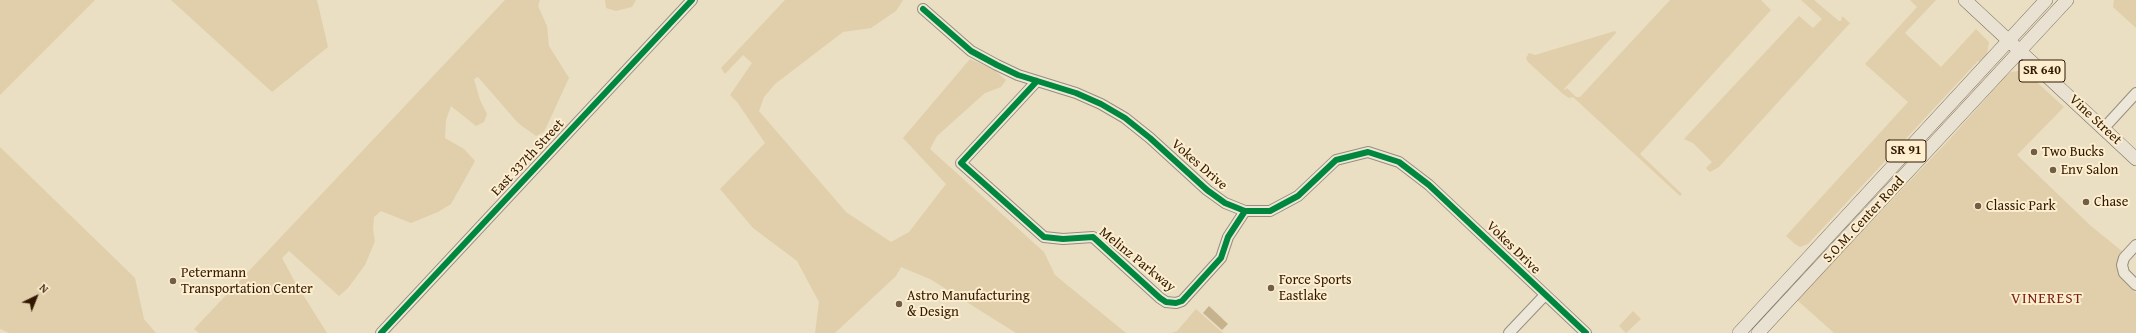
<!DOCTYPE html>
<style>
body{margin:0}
#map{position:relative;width:2136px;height:333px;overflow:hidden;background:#eadfc3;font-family:"Gentium Book Plus",serif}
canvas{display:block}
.north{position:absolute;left:16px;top:277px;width:40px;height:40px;-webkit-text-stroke:3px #fceece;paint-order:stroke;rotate:43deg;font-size:11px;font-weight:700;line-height:16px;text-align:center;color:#331801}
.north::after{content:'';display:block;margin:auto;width:14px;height:18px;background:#331801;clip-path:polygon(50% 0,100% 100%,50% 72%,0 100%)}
</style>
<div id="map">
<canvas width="2136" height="333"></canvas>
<div class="north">N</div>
</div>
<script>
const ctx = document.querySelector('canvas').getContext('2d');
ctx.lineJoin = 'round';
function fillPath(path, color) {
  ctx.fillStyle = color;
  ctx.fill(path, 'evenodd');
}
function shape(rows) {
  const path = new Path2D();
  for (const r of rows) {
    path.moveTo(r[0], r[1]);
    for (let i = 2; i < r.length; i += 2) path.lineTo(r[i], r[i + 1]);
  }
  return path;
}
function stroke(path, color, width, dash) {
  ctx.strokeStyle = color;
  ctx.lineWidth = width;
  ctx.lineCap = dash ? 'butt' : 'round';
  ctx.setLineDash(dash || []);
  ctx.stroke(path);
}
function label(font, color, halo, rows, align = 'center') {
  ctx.font = font + ' "Gentium Book Plus",serif';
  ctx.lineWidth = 4;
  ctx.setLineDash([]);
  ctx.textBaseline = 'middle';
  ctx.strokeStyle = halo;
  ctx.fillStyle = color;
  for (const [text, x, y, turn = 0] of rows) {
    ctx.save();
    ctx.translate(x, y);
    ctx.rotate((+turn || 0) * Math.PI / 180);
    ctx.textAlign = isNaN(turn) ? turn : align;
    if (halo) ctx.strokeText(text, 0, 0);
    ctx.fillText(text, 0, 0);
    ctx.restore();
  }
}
const green = shape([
 [0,0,95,0,0,95],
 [171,0,317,0,328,47,272,92],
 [505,0,540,0,538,6,547,26,549,46,569,78,544,132,536,136,518,123,478,77,474,79,480,100,487,114,484,122,476,126,451,106,446,120,445,138,464,149,475,161,451,204,438,212,411,223,381,211,374,217,373,229,375,241,365,265,348,288,339,296,289,251,282,258,295,282,327,333,199,333,194,329],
 [605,0,636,0,632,7,616,11,606,8],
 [785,0,903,0,896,11,871,28,843,32,775,84,764,97,759,111,846,212,891,242,909,232,946,184,903,138,970,59,993,69,1006,80,1001,87,985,93,937,136,930,149,1044,252,1055,275,1126,333,1016,333,930,279,901,267,896,276,835,333,815,333,819,302,797,261,753,228,720,189,765,143,737,102,730,95,752,63,743,55,725,74,721,68],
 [1670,0,1761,0,1771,10,1640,154,1682,194,1680,196,1573,97,1569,98,1563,94,1528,62,1526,58,1529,53,1535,55,1615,31,1616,33,1564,89,1565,90,1567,88,1576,97,1580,97],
 [1801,0,1814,0,1839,21,1841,21,1842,16,1850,23,1719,167,1710,172,1706,168,1712,162,1693,143,1684,139,1799,16,1813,28,1822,19],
 [1910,0,1936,0,1905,33,1941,67,1976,29,1989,42,1987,54,1980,62,1978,61,1808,244,1800,247,1795,244,1786,236,1908,102,1865,64,1917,7],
 [2114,0,2136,0,2136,28,2113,7],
 [2018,71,2027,73,2064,107,2017,155,2091,226,2123,252,2119,257,2118,272,2121,278,2136,293,2136,333,1834,333,1797,300,1947,142,2006,76,2011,72],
 [0,147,135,278,144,319,156,333,9,333,0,329],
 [1196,309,1223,333,1171,333,1177,331],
 [1633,311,1641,319,1626,333,1619,326]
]);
const water = shape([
 [1209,306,1228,324,1222,330,1203,313]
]);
const minor = shape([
 [923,9,971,51,997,65,1018,75,1076,93,1101,104,1125,118,1150,138,1207,190,1225,203,1245,211,1270,211,1298,196,1336,160,1368,152,1399,162,1429,185,1586,333],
 [1037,81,961,163,1044,237,1063,239,1093,237,1160,298,1166,302,1176,303,1182,301,1221,258,1228,237,1245,211],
 [2104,128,2136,93],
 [2136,245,2124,258,2122,265,2124,273,2136,285],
 [381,333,692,0],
 [1509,333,1545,295]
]);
const major = shape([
 [1965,0,2136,159],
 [1739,333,2046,0],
 [1758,333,2067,0]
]);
const cycleway = shape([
 [923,9,971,51,997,65,1018,75,1076,93,1101,104,1125,118,1150,138,1207,190,1225,203,1245,211,1270,211,1298,196,1336,160,1368,152,1399,162,1429,185,1586,333],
 [1037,81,961,163,1044,237,1063,239,1093,237,1160,298,1166,302,1176,303,1182,301,1221,258,1228,237,1245,211],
 [381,333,692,0]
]);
const markers = [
 [2034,152,4,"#735e45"],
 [2053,170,4,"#735e45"],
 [2086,202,4,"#735e45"],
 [1978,206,4,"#735e45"],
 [173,281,4,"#735e45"],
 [1271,288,4,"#735e45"],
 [899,304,4,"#735e45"]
];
const shields = [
 [2042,71,46],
 [1906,151,40]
];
const shieldNames = [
 ["SR 640",2042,71],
 ["SR 91",1906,151]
];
const streetNames = [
 ["Vine Street",2095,120,43],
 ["East 337th Street",528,158,-47],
 ["Vokes Drive",1199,165,41],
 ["S.O.M. Center Road",1864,220,-47],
 ["Vokes Drive",1513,248,44],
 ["Melinz Parkway",1137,260,39]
];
const poiNames = [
 ["Two Bucks",2042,152],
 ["Env Salon",2061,170],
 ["Chase",2094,202],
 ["Classic Park",1986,206],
 ["Petermann",181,273],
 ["Transportation Center",181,289],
 ["Force Sports",1279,280],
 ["Eastlake",1279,296],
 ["Astro Manufacturing",907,296],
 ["& Design",907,312]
];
const neighbourhoodNames = [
 ["VINEREST",2047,299]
];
fillPath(green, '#e0cfaa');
fillPath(water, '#c6b28d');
stroke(minor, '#978d7b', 12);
stroke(major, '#7d7261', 14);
stroke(minor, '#ede7d9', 10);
stroke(major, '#e9e2d2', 13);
stroke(cycleway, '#00873e', 6);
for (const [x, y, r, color] of markers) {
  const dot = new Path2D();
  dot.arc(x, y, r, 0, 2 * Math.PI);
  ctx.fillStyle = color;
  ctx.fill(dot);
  stroke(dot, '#fceece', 1.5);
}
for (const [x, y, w] of shields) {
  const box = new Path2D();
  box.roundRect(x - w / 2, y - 11, w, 22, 3);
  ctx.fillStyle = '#fceece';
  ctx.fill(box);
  stroke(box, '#331801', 1);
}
label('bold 13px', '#331801', null, shieldNames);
label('14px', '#331801', '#fceece', streetNames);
label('14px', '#331801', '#fceece', poiNames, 'left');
ctx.letterSpacing = '1px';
label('15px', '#7a1f14', '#fceece', neighbourhoodNames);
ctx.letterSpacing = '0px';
</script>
